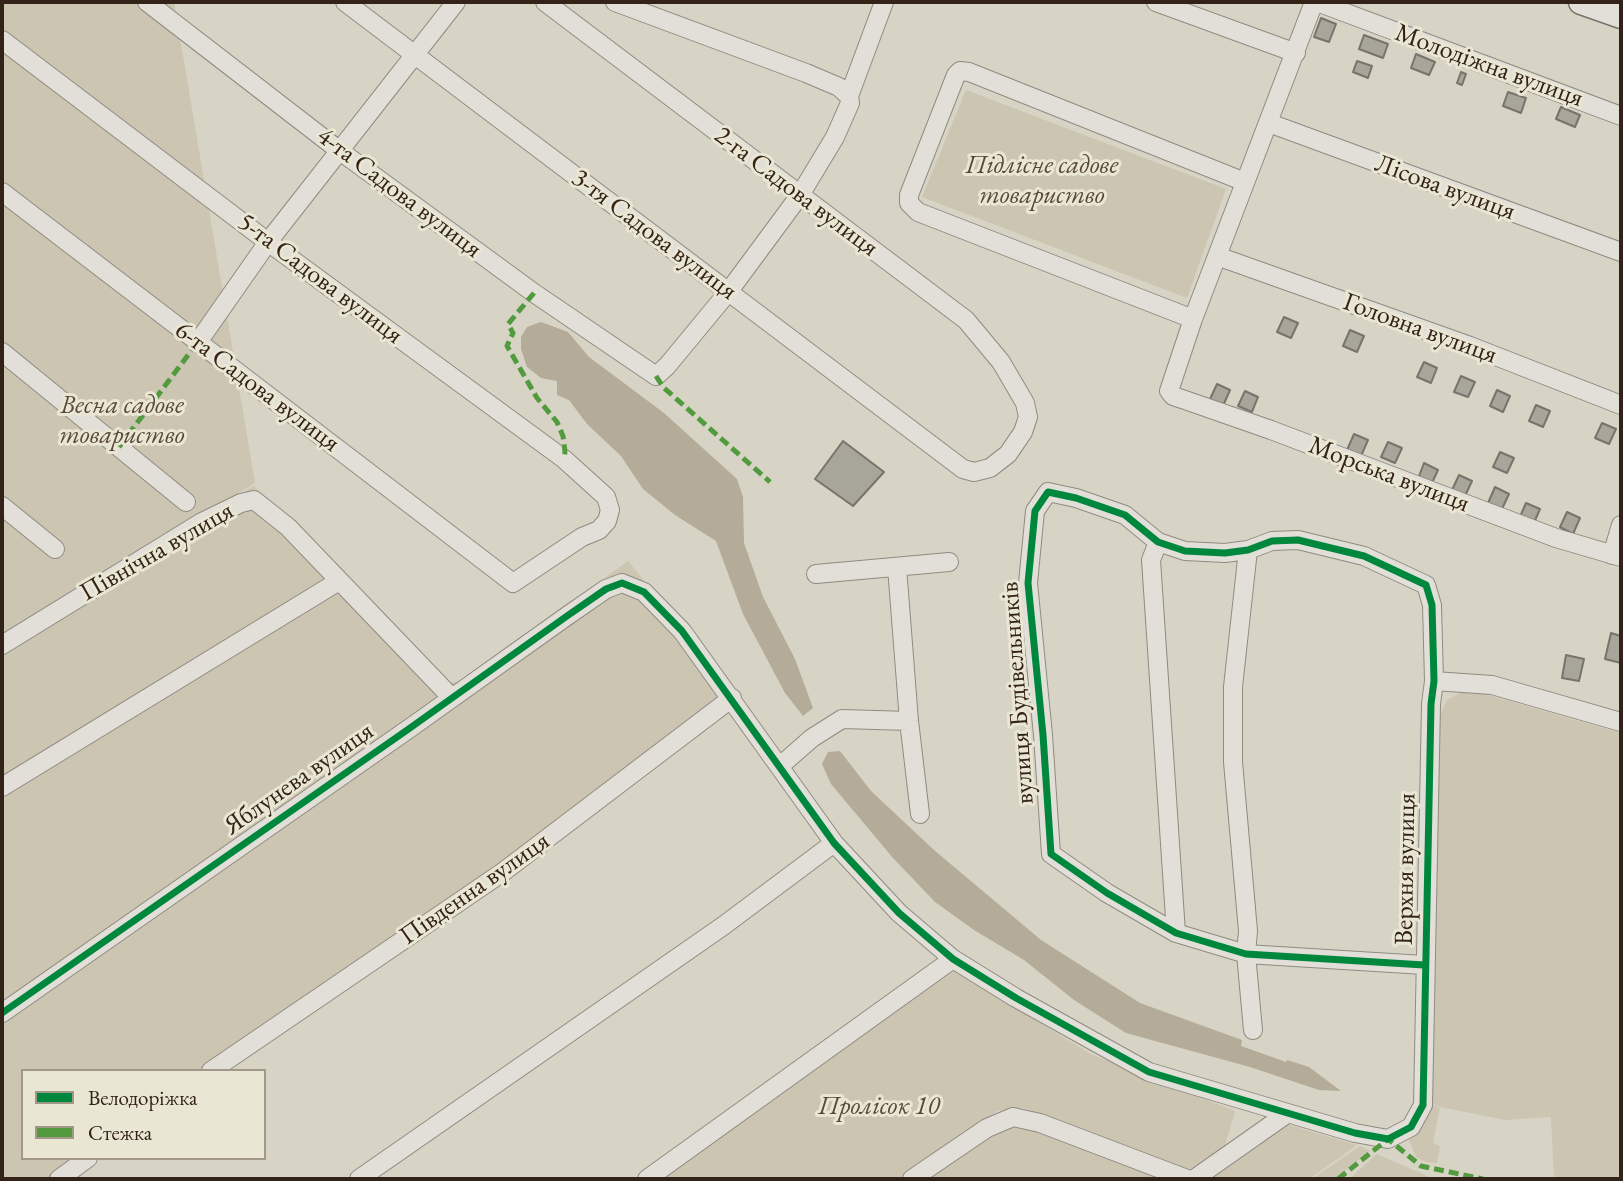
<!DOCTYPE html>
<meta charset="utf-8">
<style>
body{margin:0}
#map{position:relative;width:1623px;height:1181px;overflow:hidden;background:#d7d4c5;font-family:"EB Garamond",serif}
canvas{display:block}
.frame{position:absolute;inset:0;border:4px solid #332218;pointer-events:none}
.legend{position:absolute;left:21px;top:1069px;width:245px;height:91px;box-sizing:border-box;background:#eae6d4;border:2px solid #a19889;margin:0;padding:9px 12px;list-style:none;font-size:21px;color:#332218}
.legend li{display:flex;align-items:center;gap:14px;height:35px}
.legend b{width:35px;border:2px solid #a19889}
</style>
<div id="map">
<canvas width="1623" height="1181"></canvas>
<div class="frame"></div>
<ul class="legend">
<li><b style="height:9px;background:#00873e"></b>Велодоріжка</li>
<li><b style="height:9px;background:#519b3e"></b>Стежка</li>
</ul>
</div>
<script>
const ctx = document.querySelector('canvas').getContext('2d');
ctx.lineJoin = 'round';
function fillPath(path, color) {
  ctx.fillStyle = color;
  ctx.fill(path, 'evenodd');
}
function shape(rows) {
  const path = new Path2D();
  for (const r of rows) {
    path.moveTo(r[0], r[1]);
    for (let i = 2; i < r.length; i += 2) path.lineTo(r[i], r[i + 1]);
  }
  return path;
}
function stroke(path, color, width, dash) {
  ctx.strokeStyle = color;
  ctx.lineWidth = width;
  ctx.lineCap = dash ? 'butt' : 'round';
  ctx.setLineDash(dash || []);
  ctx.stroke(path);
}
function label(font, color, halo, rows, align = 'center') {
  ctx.font = font + ' "EB Garamond",serif';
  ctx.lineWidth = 6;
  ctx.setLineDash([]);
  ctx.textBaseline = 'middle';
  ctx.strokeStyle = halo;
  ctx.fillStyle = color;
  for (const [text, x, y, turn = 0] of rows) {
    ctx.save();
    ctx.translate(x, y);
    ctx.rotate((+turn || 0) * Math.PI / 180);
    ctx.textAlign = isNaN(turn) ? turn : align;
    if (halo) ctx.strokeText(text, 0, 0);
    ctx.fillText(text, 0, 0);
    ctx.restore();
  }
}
const green = shape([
 [2,2,174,2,255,483,2,635],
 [966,90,1226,189,1187,298,922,197],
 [254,486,443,682,461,682,628,561,740,699,219,1071,23,1071,23,1158,96,1158,67,1179,2,1179,2,638],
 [1464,691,1481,693,1621,733,1621,1179,1554,1179,1551,1117,1505,1120,1440,1107,1431,1103,1439,717,1447,700],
 [958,968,1016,1009,1091,1054,1235,1111,1225,1146,1185,1172,1024,1108,997,1111,898,1179,652,1179],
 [1429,1103,1440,1108,1433,1143,1440,1146,1437,1163,1426,1162,1416,1157,1409,1140],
 [1282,1123,1357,1145,1309,1179,1202,1179],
 [1020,1124,1045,1131,1088,1152,1159,1179,921,1179,990,1131],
 [1360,1146,1370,1151,1334,1179,1312,1179],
 [1377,1154,1434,1179,1349,1179]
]);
const water = shape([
 [541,322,568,332,589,357,664,413,737,479,743,497,744,543,763,597,795,659,813,708,803,716,785,693,743,614,716,541,675,515,643,489,621,456,587,424,569,400,557,395,557,381,541,378,527,367,521,349,521,337,527,327],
 [840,751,871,791,934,850,1041,940,1140,1003,1242,1040,1241,1046,1286,1062,1287,1060,1309,1067,1341,1091,1319,1090,1250,1067,1126,1033,1074,1000,1024,960,974,930,935,902,893,858,831,784,822,764,828,752]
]);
const building = shape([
 [1321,18,1336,24,1329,42,1314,37,1321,18],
 [1364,35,1388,44,1383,58,1359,49,1364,35],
 [1416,54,1435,62,1429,75,1411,68,1416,54],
 [1357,61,1372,66,1368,78,1353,72,1357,61],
 [1461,72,1466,74,1462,85,1457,83,1461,72],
 [1508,92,1526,98,1521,113,1503,106,1508,92],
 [1561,107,1580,115,1575,127,1556,119,1561,107],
 [1284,317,1298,323,1291,338,1277,332,1284,317],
 [1350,330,1364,336,1357,352,1343,346,1350,330],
 [1424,362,1437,368,1431,383,1417,377,1424,362],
 [1461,376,1475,382,1468,397,1454,392,1461,376],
 [1217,384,1230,390,1223,406,1210,399,1217,384],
 [1497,390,1510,396,1503,412,1490,406,1497,390],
 [1245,391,1258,397,1252,412,1238,406,1245,391],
 [1536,405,1550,411,1543,427,1529,421,1536,405],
 [1602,423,1616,429,1609,444,1595,438,1602,423],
 [1354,434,1368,440,1361,456,1347,450,1354,434],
 [843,441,884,472,853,506,815,479,843,441],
 [1388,442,1402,448,1395,463,1381,457,1388,442],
 [1500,452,1514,458,1507,473,1493,467,1500,452],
 [1424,463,1438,470,1431,485,1418,479,1424,463],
 [1459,475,1472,481,1465,496,1452,490,1459,475],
 [1495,487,1509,494,1502,509,1488,503,1495,487],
 [1526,503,1540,509,1533,525,1519,519,1526,503],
 [1567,512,1580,518,1573,534,1560,527,1567,512],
 [1611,633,1621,636,1621,663,1605,659,1611,633],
 [1566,655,1584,659,1579,681,1562,678,1566,655]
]);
const street = shape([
 [147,2,340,151,534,293,656,376,667,366,729,291,800,195,835,137,850,103,849,96,839,87,806,73,615,2],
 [345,2,963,469,974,472,990,468,1008,454,1023,432,1028,417,1025,403,1001,362,966,320,545,2],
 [1156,2,1296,53],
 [1314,2,1193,319,1169,391,1173,396,1185,400,1271,430,1556,538,1621,557],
 [1317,2,1621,116],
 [2,40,268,242,564,459,606,497,610,510,607,521,599,530,582,537,513,583,2,192],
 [849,96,884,2],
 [1269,123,1621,252],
 [1217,256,1470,346,1621,405],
 [1193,319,918,212,909,203,909,195,956,75,960,71,969,72,1245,182],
 [198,342,268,242,456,2],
 [2,352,186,502],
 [2,506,55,549],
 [1158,542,1151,560,1176,933],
 [1248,550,1233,687,1233,762,1248,931,1246,954,1253,1030],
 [1612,555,1621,525],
 [897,567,909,721,920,814],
 [816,574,949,562],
 [2,645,202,522,241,503,254,500,288,527,452,698],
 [1434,681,1492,685,1621,722],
 [780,766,812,738,842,719,909,721],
 [2,787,339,581],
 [2,1013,410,728,567,616,606,589,622,583,644,592,682,631,834,843,899,913,953,959,1016,998,1149,1072,1355,1133,1388,1139,1411,1127,1423,1105,1431,704,1434,681,1432,605,1426,585,1364,556,1298,540,1272,541,1248,550,1225,553,1185,551,1158,542,1125,515,1076,498,1048,492,1035,511,1028,583,1043,735,1051,854,1107,893,1176,933,1246,954,1424,965],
 [211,1071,503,872,732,698],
 [59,1179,88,1158],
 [359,1179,723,926,834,843],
 [647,1179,953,959],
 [912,1179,987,1128,1013,1117,1040,1123,1187,1179],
 [1194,1179,1288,1113]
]);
const secondary = shape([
 [1581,2,1621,16]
]);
const quiet = shape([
 [534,293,508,324,513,333,507,346,537,398,557,422,563,436,565,452,564,459],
 [656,376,663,387,770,482],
 [119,447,198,342],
 [1338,1179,1388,1139,1421,1166,1483,1179]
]);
const cycleway = shape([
 [2,1013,410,728,567,616,606,589,622,583,644,592,682,631,834,843,899,913,953,959,1016,998,1149,1072,1355,1133,1388,1139,1411,1127,1423,1105,1431,704,1434,681,1432,605,1426,585,1364,556,1298,540,1272,541,1248,550,1225,553,1185,551,1158,542,1125,515,1076,498,1048,492,1035,511,1028,583,1043,735,1051,854,1107,893,1176,933,1246,954,1424,965]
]);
const streetNames = [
 ["Молодіжна вулиця",1489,66,20],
 ["Лісова вулиця",1445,188,20],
 ["2-га Садова вулиця",796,192,37],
 ["4-та Садова вулиця",399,193,37],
 ["3-тя Садова вулиця",654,235,37],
 ["5-та Садова вулиця",320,279,37],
 ["Головна вулиця",1420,329,20],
 ["6-та Садова вулиця",257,387,37],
 ["Морська вулиця",1389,475,21],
 ["Північна вулиця",157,552,-30],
 ["вулиця Будівельників",1018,693,-94],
 ["Яблунева вулиця",299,779,-35],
 ["Верхня вулиця",1406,869,-89],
 ["Південна вулиця",475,889,-35]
];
const parkNames = [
 ["Підлісне садове",1042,166],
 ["товариство",1042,196],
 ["Весна садове",122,406],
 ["товариство",122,436],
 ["Пролісок 10",879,1107]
];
fillPath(green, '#cbc5b1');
fillPath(water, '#b4ab98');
fillPath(building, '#a8a59b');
stroke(building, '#78736b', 2);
stroke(street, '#908b81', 20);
stroke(secondary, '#78736b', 27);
stroke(street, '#e1dfd8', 18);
stroke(secondary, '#e1dfd8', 24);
stroke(quiet, '#519b3e', 5, [10, 5]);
stroke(cycleway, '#00873e', 7);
label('26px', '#332218', '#eae6d4', streetNames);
label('italic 26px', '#57483a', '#eae6d4', parkNames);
</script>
